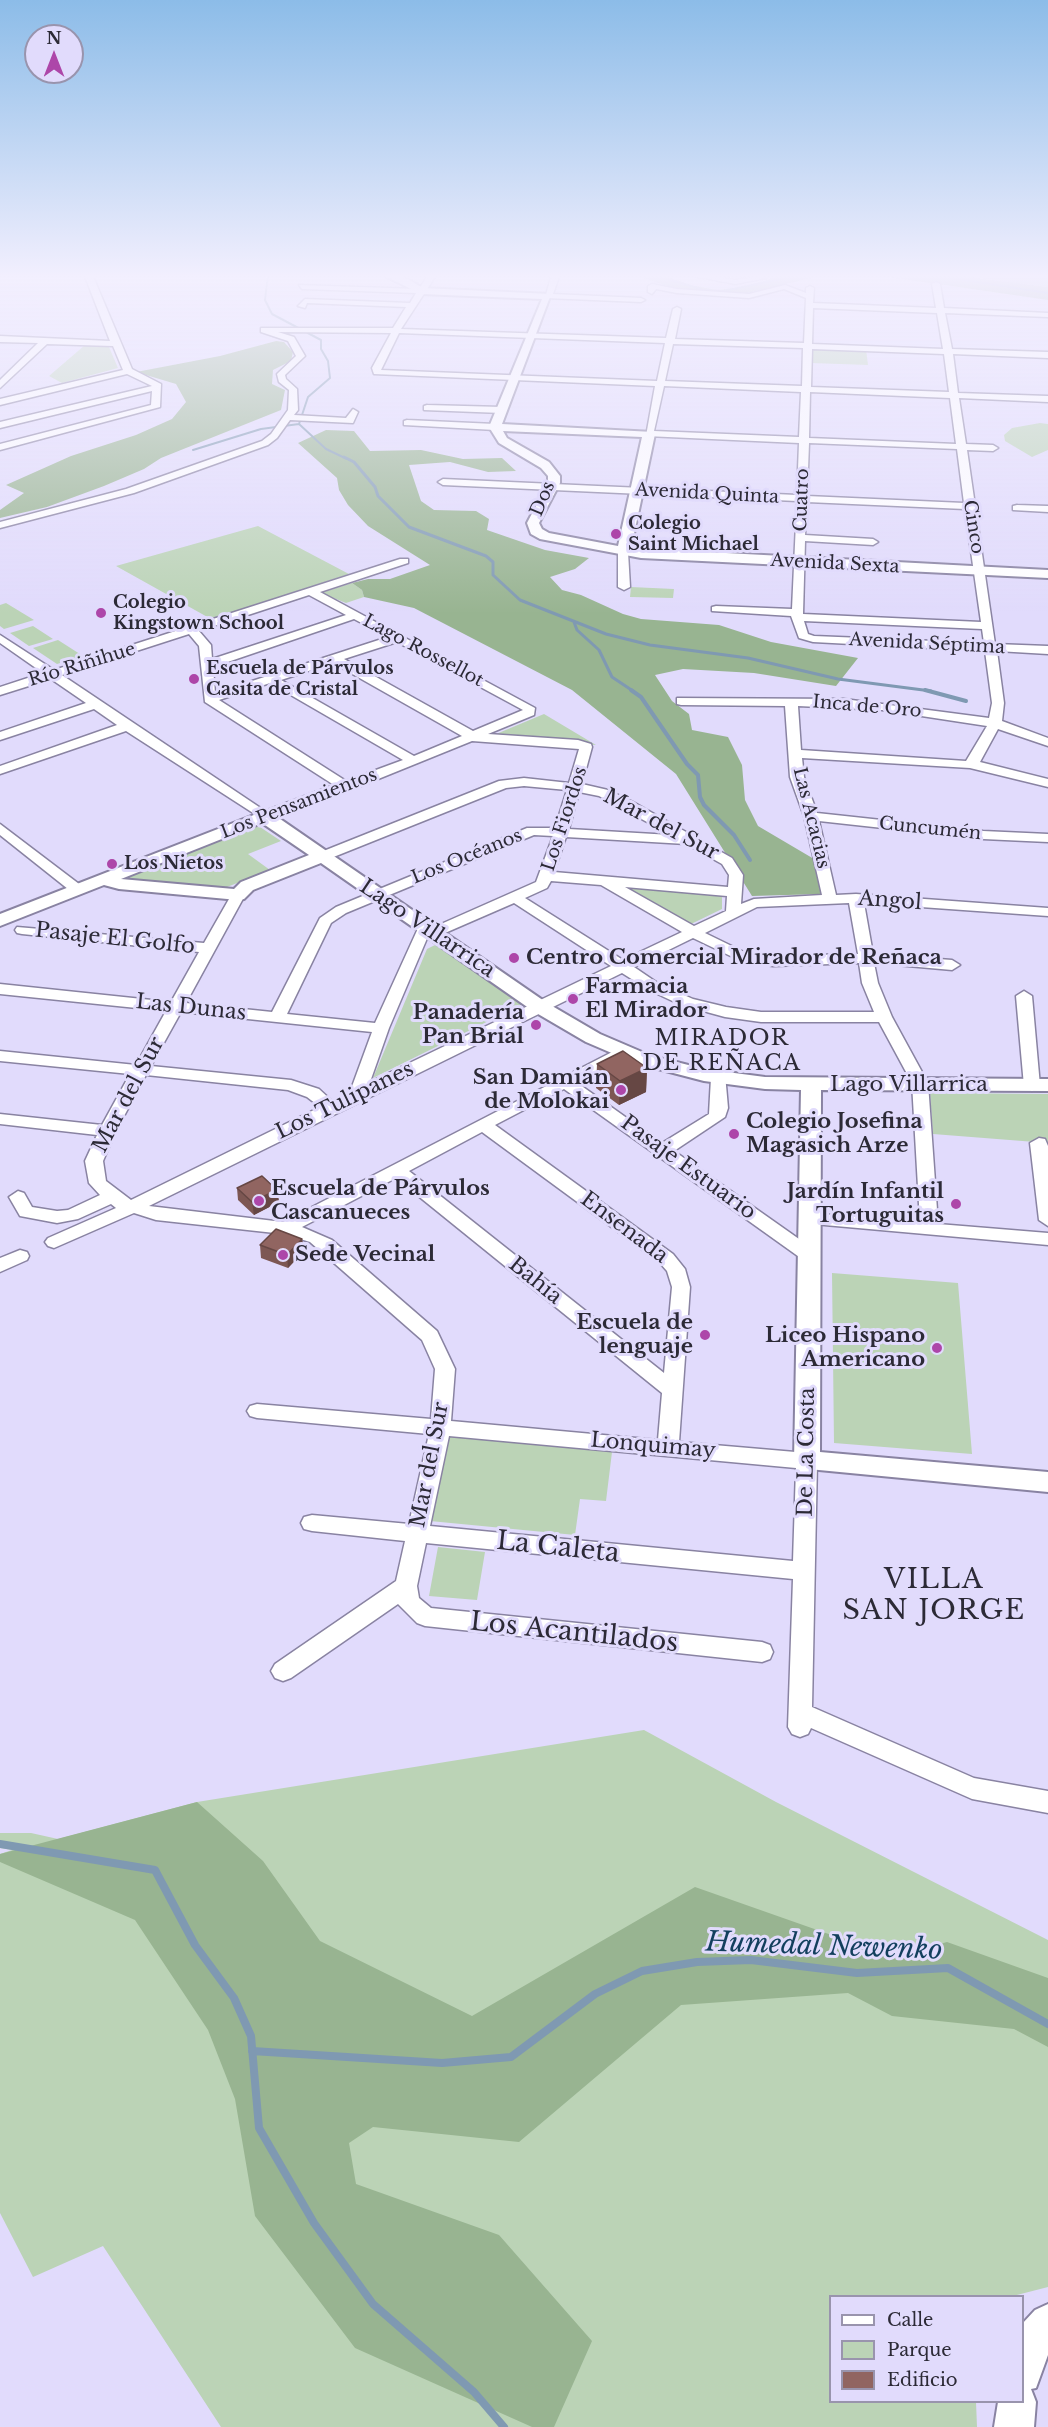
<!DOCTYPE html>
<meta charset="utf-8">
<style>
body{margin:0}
#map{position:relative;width:1048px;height:2427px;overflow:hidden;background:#e1dbfc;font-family:"Libre Baskerville",serif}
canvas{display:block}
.legend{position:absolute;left:829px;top:2295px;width:195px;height:108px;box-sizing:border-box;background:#e1dbfc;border:2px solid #9994ad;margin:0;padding:8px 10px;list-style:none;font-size:18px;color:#2c2a36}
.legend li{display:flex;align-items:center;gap:12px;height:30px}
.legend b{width:30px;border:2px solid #9994ad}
.north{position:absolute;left:24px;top:24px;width:60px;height:60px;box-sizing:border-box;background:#e1dbfc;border:2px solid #9994ad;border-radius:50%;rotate:0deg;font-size:16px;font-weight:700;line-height:24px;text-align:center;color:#2c2a36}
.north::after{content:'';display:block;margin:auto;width:21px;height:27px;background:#ad46a9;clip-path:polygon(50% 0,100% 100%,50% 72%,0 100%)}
</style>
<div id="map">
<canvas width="1048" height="2427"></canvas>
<ul class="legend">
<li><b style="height:8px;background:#fff"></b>Calle</li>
<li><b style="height:16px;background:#bbd3b6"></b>Parque</li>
<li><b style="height:16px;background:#916561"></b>Edificio</li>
</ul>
<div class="north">N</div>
</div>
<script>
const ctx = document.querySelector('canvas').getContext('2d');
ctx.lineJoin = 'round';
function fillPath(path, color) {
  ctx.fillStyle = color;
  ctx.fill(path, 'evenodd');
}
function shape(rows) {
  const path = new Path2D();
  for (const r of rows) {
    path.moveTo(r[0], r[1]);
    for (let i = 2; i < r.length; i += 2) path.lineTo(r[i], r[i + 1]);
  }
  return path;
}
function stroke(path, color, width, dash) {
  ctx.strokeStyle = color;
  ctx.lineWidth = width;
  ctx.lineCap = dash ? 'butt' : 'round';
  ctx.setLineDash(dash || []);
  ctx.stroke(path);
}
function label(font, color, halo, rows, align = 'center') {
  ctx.font = font + ' "Libre Baskerville",serif';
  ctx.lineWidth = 6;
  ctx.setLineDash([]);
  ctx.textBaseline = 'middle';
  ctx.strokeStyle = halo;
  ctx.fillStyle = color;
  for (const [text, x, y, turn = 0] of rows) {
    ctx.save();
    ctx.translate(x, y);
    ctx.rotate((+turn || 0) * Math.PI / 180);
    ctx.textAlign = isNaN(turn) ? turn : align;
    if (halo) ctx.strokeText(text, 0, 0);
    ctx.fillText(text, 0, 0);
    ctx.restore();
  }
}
const green = shape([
 [945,274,1048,274,1048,287,986,279],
 [85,345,109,347,118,368,62,383,49,376],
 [810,347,866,349,868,365,810,363],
 [1040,423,1048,424,1048,450,1032,457,1005,441,1004,435,1012,428],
 [258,526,349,574,211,619,116,566],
 [352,583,362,590,364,597,346,603,321,593],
 [631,587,674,589,673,598,630,597],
 [6,603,34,620,4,629,0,626,0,605],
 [33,626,53,639,29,646,10,633],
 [58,640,83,656,57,664,33,648],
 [544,714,596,745,489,737],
 [257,825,281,841,248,854,270,870,222,889,118,879],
 [621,886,722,893,722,909,689,925],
 [435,945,523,1004,373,1078,427,949],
 [930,1093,1048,1094,1048,1143,933,1134],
 [832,1273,958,1283,972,1454,834,1443],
 [449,1435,612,1452,606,1501,580,1499,575,1535,430,1521],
 [438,1547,485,1552,477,1600,429,1596],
 [644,1730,776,1802,1048,1940,1048,2287,1013,2296,830,2296,830,2402,976,2402,977,2427,221,2427,103,2246,33,2277,0,2213,0,1854,12,1850,0,1848,0,1833,31,1833,58,1839,197,1802]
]);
const forest = shape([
 [632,274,659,274,691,285,717,290,746,287,785,274,828,274,743,294,676,289],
 [868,274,945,274,1048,287,1048,300],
 [276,341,284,342,293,352,291,361,273,370,272,384,285,390,281,410,161,458,144,469,104,486,47,507,0,518,0,510,24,493,6,485,71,456,136,435,172,419,186,402,176,384,136,372,220,356],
 [326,430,354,431,370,451,421,450,463,459,502,458,516,471,488,472,450,462,409,465,421,501,434,510,476,511,489,519,487,530,545,550,589,558,575,569,550,577,562,590,581,595,623,614,641,619,719,625,771,642,858,658,836,686,754,673,683,669,655,675,672,701,689,714,692,730,728,737,742,765,745,800,758,826,814,859,822,894,752,896,676,774,572,690,414,608,364,597,362,590,352,583,368,579,390,579,430,565,368,526,348,505,339,490,337,478,298,443],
 [197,1802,263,1861,320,1941,472,2016,695,1887,894,1957,947,1942,1048,1978,1048,2047,1014,2029,892,2016,848,1993,681,2005,519,2142,373,2127,349,2143,356,2184,499,2235,592,2341,554,2427,532,2427,355,2348,255,2216,235,2099,208,2030,135,1920,0,1862,0,1854]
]);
const streamFar3 = shape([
 [268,274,265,300,272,314,321,340,321,349,328,361,330,378,308,397,299,424,326,449,347,459],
 [651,274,704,290,723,291,805,274],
 [926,274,1048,293],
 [193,450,261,429,299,424]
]);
const streamFar2 = shape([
 [344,457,354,462,375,487,378,496,409,527,486,556,493,562,493,575,520,600,606,634,650,645,748,658,838,679,931,691],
 [574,622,577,630,599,650,612,677,633,691]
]);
const streamFar1 = shape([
 [631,690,641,697,687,764,698,775,700,797,704,805,734,835,750,860],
 [925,690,966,701]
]);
const stream = shape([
 [0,1844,155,1870,195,1945,234,1998,251,2036,259,2128,314,2223,373,2304,474,2392,504,2427],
 [252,2051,442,2063,511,2057,595,1994,642,1971,697,1962,751,1960,857,1973,948,1968,1048,2024]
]);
const minor = shape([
 [84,274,92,274,132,369,161,384,160,407,0,450,0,444,151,405,152,391,0,428,0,422,152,386,127,374,0,405,0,399,123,370,113,346,47,344,0,388,0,380,38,343,0,342,0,336,110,341,84,274],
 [429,274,437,274,401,329,666,338,673,309,677,307,681,309,675,339,804,343,806,298,784,289,749,298,677,293,656,289,652,294,648,292,648,286,652,284,677,289,749,294,785,285,806,293,806,288,810,286,814,288,813,303,936,308,932,284,936,282,940,284,944,308,1048,313,1048,317,945,313,952,349,1048,352,1048,358,953,354,958,393,1048,396,1048,402,959,398,966,444,993,445,998,448,993,451,967,450,995,644,1048,646,1048,654,997,651,1004,703,1002,721,1048,738,1048,746,998,729,980,762,1048,779,1048,787,970,768,802,758,804,777,817,813,983,831,1048,834,1048,842,983,839,819,821,836,895,856,894,1048,908,1048,916,864,903,873,954,952,960,960,965,952,970,874,963,878,983,892,1017,928,1083,938,1224,1048,1233,1048,1245,802,1223,799,1219,808,1213,920,1222,912,1083,879,1022,761,1022,725,1017,681,1005,649,990,622,973,149,1206,283,1222,616,1050,624,1055,622,1058,576,1082,662,1143,709,1114,711,1078,713,1074,725,1074,728,1108,725,1117,674,1151,816,1251,818,1255,816,1259,802,1259,564,1089,495,1125,673,1254,685,1269,690,1287,679,1442,807,1453,814,1455,817,1461,812,1707,974,1778,1048,1791,1048,1813,972,1799,811,1728,808,1734,800,1737,792,1734,788,1727,793,1579,426,1543,417,1586,419,1598,431,1608,762,1642,770,1645,773,1652,770,1659,762,1662,425,1626,417,1623,398,1604,291,1678,283,1681,275,1678,271,1671,275,1664,396,1581,405,1541,312,1531,304,1529,301,1523,304,1517,312,1515,409,1524,429,1434,257,1418,250,1416,247,1411,250,1406,257,1404,431,1419,435,1369,422,1340,310,1242,284,1234,156,1220,134,1213,54,1248,48,1246,45,1242,48,1238,116,1208,111,1204,78,1219,57,1223,20,1216,9,1197,18,1191,24,1193,32,1207,57,1211,68,1210,100,1195,89,1183,85,1161,97,1135,0,1124,0,1114,102,1125,130,1074,0,1061,0,1051,136,1065,166,1011,0,994,0,984,171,1002,199,952,22,934,17,933,15,930,17,927,204,943,233,892,243,892,245,895,186,1003,272,1012,320,918,336,907,527,828,555,828,567,790,524,786,506,788,326,860,316,860,316,854,499,781,524,778,569,783,579,749,472,741,351,790,264,820,126,731,0,774,0,766,117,725,94,709,0,740,0,732,86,703,51,679,0,695,0,687,43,673,0,643,0,635,54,670,400,559,408,559,408,563,320,592,535,708,534,715,488,734,578,740,591,744,592,747,582,784,608,790,633,802,732,858,743,875,741,904,754,899,822,895,804,816,790,777,785,706,681,705,677,704,677,698,844,699,989,718,992,703,985,651,813,642,799,638,791,616,712,611,712,607,716,606,792,609,797,501,443,485,438,482,443,479,797,495,799,443,646,436,655,386,374,374,372,368,391,333,278,332,294,337,305,356,285,375,286,379,297,389,298,410,294,415,346,418,353,409,358,412,353,423,290,420,277,438,268,445,134,493,0,528,0,522,126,489,262,441,271,434,288,410,289,390,279,382,277,374,296,356,288,341,261,332,261,328,393,328,406,307,307,303,305,308,298,306,305,299,410,303,416,293,302,289,299,285,419,289,429,274],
 [813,308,937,313,943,349,812,344,813,308],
 [399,333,665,343,657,381,381,370,399,333],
 [673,344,803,348,802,386,665,381,673,344],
 [812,349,944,354,949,392,811,387,812,349],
 [664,386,801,392,799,437,654,431,664,386],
 [810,392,950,398,956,444,809,438,810,392],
 [809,443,957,449,964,503,807,496,809,443],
 [807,502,965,509,981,622,803,614,805,541,873,545,878,542,873,539,805,535,807,502],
 [309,595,346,615,212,659,211,645,199,631,309,595],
 [354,619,388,637,215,693,213,667,354,619],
 [804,621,982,629,984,643,814,636,808,634,804,621],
 [189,634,199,646,205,702,334,785,265,811,62,675,189,634],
 [397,642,523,710,473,731,344,659,397,642],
 [333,663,462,736,414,756,281,680,333,663],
 [270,683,403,760,346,781,219,700,270,683],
 [798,706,882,710,987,726,966,761,801,750,798,706],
 [579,792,599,796,671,835,569,829,579,792],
 [534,835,553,836,536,882,432,928,430,924,420,924,375,1023,287,1014,331,923,346,913,534,835],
 [566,837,686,844,722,864,729,875,728,887,554,872,566,837],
 [551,881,601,885,682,932,623,960,525,898,547,888,551,881],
 [625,887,727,896,726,911,694,926,625,887],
 [514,903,611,966,370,1082,389,1028,428,936,438,936,514,903],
 [849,903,858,954,773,956,746,953,705,933,757,907,849,903],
 [693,938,743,962,773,966,859,963,862,983,874,1012,761,1012,726,1007,693,999,659,984,634,967,693,938],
 [181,1012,372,1032,350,1092,332,1101,319,1089,291,1080,151,1066,181,1012],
 [146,1075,288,1090,307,1097,320,1107,131,1200,106,1181,103,1161,116,1131,146,1075],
 [482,1132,659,1262,667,1271,672,1287,664,1373,409,1171,482,1132],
 [396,1178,662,1393,658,1440,451,1421,455,1369,437,1331,332,1240,302,1227,396,1178],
 [449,1436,796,1468,793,1561,430,1526,449,1436],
 [552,274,560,274,553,294,641,298,645,300,641,302,545,298,552,274],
 [702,274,735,280,762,276,766,278,735,284,689,275,702,274],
 [427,405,502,407,507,410,502,413,424,410,424,406,427,405],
 [407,420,495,424,500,427,495,430,404,425,404,421,407,420],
 [1017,505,1048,506,1048,512,1013,510,1013,506,1017,505],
 [623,549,628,552,630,587,624,590,618,587,618,552,623,549],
 [0,824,83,887,85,890,83,893,73,893,0,835,0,824],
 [1024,991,1032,996,1040,1086,1032,1091,1024,1086,1016,996,1024,991],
 [1039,1138,1045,1139,1048,1146,1048,1226,1039,1220,1030,1143,1039,1138],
 [20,1250,27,1252,29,1256,27,1260,0,1272,0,1258,20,1250]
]);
const tertiary = shape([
 [381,274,404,277,423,288,551,294,502,424,653,432,655,434,631,548,1048,570,1048,578,641,558,540,539,531,534,527,523,548,483,548,476,541,468,499,443,489,427,542,299,421,294,381,274],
 [503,431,642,437,618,546,549,533,542,529,539,523,560,483,560,476,549,462,507,438,503,431],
 [264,811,270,812,547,1003,600,1034,649,1055,704,1069,765,1077,1048,1079,1048,1091,821,1090,820,1452,1048,1472,1048,1492,798,1468,794,1461,801,1090,765,1089,704,1081,635,1063,586,1042,533,1011,321,863,253,890,244,899,238,900,119,889,104,885,0,926,0,914,264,811],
 [262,823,309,855,241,882,234,889,121,879,262,823],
 [1048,2304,1048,2355,1036,2388,1031,2389,1036,2402,1034,2427,994,2427,998,2402,1022,2402,1022,2324,1035,2310,1048,2304]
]);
const wall = shape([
 [597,1064,647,1068,646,1092,619,1105,596,1088],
 [237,1188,277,1190,279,1202,254,1215,238,1200],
 [302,1239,304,1251,288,1268,261,1258,260,1245]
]);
const shadedWall = shape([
 [647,1068,646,1092,619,1105,620,1081],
 [277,1190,279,1202,254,1215,252,1202],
 [302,1239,304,1251,288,1268,287,1255]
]);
const building = shape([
 [623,1051,647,1068,620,1081,597,1064,623,1051],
 [262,1176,277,1190,252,1202,237,1188,262,1176],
 [276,1229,302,1239,287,1255,260,1245,276,1229]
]);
const markers = [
 [616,534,6,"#ad46a9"],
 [101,613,6,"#ad46a9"],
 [194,679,6,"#ad46a9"],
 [112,864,6,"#ad46a9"],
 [514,958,6,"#ad46a9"],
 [573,999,6,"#ad46a9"],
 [536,1025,6,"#ad46a9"],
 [621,1090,6,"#ad46a9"],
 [734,1134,6,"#ad46a9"],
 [259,1201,6,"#ad46a9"],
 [956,1204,6,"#ad46a9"],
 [283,1255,6,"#ad46a9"],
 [705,1335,6,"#ad46a9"],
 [937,1348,6,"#ad46a9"]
];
const farStreetnames = [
 ["Avenida Quinta",707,494,3],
 ["Dos",543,499,-67],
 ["Cuatro",802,500,-88],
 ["Cinco",973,527,81],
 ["Avenida Sexta",835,564,3],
 ["Avenida Séptima",927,644,3],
 ["Lago Rossellot",423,651,28],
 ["Río Riñihue",82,665,-17],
 ["Inca de Oro",867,707,5],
 ["Los Pensamientos",299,804,-21],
 ["Las Acacias",811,818,76],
 ["Los Fiordos",565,819,-72],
 ["Cuncumén",930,829,6],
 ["Los Océanos",467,857,-22]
];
const farPoinames = [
 ["Colegio",628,524],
 ["Saint Michael",628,545],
 ["Colegio",113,603],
 ["Kingstown School",113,624],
 ["Escuela de Párvulos",206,669],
 ["Casita de Cristal",206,690],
 ["Los Nietos",124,864]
];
const streetNames = [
 ["Mar del Sur",661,825,28],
 ["Angol",890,901,4],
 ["Lago Villarrica",427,929,34],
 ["Pasaje El Golfo",115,939,6],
 ["Las Dunas",191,1008,6],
 ["Lago Villarrica",909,1085],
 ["Mar del Sur",129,1095,-62],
 ["Los Tulipanes",345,1101,-26],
 ["Pasaje Estuario",688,1168,36],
 ["Ensenada",624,1228,37],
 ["Bahía",535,1281,39],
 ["Lonquimay",653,1446,5],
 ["De La Costa",807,1452,-89],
 ["Mar del Sur",430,1465,-79]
];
const poiNames = [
 ["Centro Comercial Mirador de Reñaca",526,958],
 ["Farmacia",585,987],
 ["El Mirador",585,1011],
 ["Panadería",524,1013,"right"],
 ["Pan Brial",524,1037,"right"],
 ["San Damián",609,1078,"right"],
 ["de Molokai",609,1102,"right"],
 ["Colegio Josefina",746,1122],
 ["Magasich Arze",746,1146],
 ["Escuela de Párvulos",271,1189],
 ["Cascanueces",271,1213],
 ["Jardín Infantil",944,1192,"right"],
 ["Tortuguitas",944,1216,"right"],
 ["Sede Vecinal",295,1255],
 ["Escuela de",693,1323,"right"],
 ["lenguaje",693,1347,"right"],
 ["Liceo Hispano",925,1336,"right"],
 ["Americano",925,1360,"right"]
];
const neighbourhoodNames = [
 ["MIRADOR",722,1039],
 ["DE REÑACA",722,1064]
];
const nearStreetnames = [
 ["La Caleta",558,1548,6],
 ["Los Acantilados",574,1633,6]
];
const nearNeighbourhoodnames = [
 ["VILLA",934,1580],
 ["SAN JORGE",934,1611]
];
const nearWaternames = [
 ["Humedal Newenko",824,1947,2]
];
fillPath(green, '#bbd3b6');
fillPath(forest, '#98b491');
stroke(streamFar3, '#7f99b2', 2);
stroke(streamFar2, '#7f99b2', 3);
stroke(streamFar1, '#7f99b2', 4);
stroke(stream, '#7f99b2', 8);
stroke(minor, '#8983a2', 3);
stroke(tertiary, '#8983a2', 4);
fillPath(minor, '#fff');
fillPath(tertiary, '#fff');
fillPath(wall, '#7d5753');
fillPath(shadedWall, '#664744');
fillPath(building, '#916561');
stroke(building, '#664744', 1.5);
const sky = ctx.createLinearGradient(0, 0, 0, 614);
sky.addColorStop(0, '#8cbce8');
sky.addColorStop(0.45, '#f2effe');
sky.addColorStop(1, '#f2effe00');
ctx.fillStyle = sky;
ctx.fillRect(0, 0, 1048, 614);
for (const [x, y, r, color] of markers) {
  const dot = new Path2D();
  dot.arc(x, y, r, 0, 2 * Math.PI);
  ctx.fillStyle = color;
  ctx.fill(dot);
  stroke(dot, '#e1dbfc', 2);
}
label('18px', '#2c2a36', '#e1dbfc', farStreetnames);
label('bold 18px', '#2c2a36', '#e1dbfc', farPoinames, 'left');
label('21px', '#2c2a36', '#e1dbfc', streetNames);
label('bold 21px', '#2c2a36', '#e1dbfc', poiNames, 'left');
ctx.letterSpacing = '1.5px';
label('22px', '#2c2a36', '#e1dbfc', neighbourhoodNames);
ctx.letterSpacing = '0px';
label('26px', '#2c2a36', '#e1dbfc', nearStreetnames);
ctx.letterSpacing = '1.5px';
label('27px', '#2c2a36', '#e1dbfc', nearNeighbourhoodnames);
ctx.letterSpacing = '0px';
label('italic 27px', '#123f5d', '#e1dbfc', nearWaternames);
</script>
